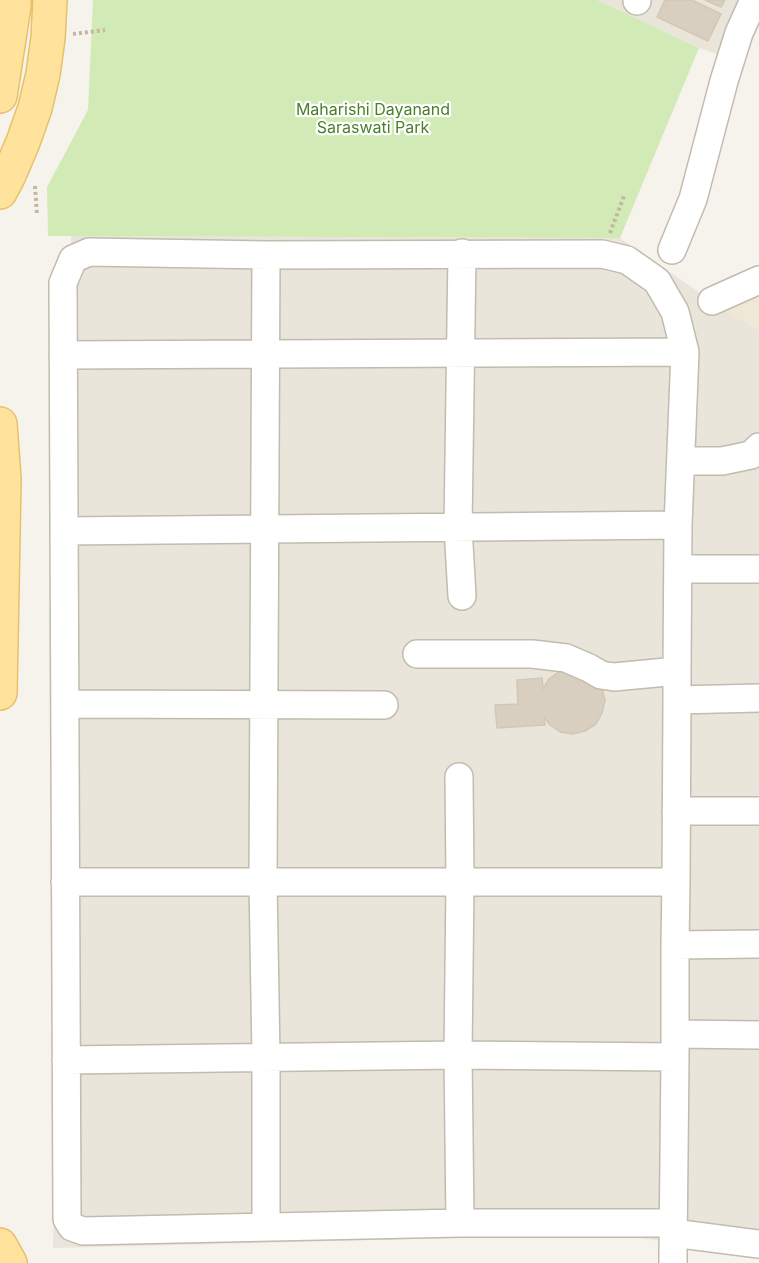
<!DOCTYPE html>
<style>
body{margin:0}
canvas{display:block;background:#f6f3ec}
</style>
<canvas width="759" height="1263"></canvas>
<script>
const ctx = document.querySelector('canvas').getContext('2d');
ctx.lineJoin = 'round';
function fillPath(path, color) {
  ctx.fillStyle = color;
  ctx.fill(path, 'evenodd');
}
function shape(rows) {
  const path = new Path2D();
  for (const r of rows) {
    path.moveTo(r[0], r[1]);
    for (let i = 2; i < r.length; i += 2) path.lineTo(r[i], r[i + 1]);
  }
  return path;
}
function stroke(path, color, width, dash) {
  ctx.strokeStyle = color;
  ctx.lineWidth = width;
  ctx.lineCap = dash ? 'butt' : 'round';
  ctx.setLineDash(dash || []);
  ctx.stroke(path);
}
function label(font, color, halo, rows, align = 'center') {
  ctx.font = font + ' Inter,sans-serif';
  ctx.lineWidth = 4.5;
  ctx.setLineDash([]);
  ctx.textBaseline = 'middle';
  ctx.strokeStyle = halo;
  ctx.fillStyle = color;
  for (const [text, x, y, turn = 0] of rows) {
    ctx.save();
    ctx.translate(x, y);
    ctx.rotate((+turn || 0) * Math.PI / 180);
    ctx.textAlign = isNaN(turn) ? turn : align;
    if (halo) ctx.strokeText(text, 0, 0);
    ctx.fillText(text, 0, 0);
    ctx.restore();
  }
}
const residential = shape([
 [597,0,743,0,717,54,699,48],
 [71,236,620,238,725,310,759,330,759,1256,614,1234,53,1248]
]);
const education = shape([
 [759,287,759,330,725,310]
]);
const green = shape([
 [93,0,597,0,699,48,620,238,48,236,47,187,88,110]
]);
const building = shape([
 [665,0,692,0,721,14,708,41,657,17,665,0],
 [705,0,725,0,721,7,705,0],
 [572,669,602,688,605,701,602,713,596,724,585,731,573,734,560,732,550,725,544,717,545,725,497,728,495,705,518,704,517,680,542,678,543,689,549,679,560,671,572,669]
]);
const path = shape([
 [73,34,105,30],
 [35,186,37,215],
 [610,233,624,196]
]);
const street = shape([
 [637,1,637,0],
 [672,250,693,199,724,81,739,33,754,0],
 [712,301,759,280],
 [63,355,685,352],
 [681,461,722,461,751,455,759,447],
 [64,531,678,525],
 [678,569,759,569],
 [462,596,458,527,462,253],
 [417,654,532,654,566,658,589,668,601,675,614,677,677,671],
 [677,700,759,698],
 [65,704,384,705],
 [459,777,460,882,458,1055,460,1223],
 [676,811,759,811],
 [65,882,676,882],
 [675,945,759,944],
 [675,1034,759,1035],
 [66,1060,458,1055,675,1057],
 [266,1227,266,1057,263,882,266,255],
 [673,1233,759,1244],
 [673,1263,673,1253,675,1057,675,945,676,882,677,700,677,671,678,525,685,352,675,312,657,281,627,260,602,254,266,255,89,252,73,259,63,283,67,1219,72,1227,83,1231,460,1223,673,1223]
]);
const primary = shape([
 [0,96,14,6,14,0],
 [0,192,9,175,23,142,35,108,43,74,48,38,50,0],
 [0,424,4,479,0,693],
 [0,1245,10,1263]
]);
const parkNames = [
 ["Maharishi Dayanand",373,110],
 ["Saraswati Park",373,128]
];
fillPath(residential, '#eae5da');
fillPath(education, '#efe8d6');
fillPath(green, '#d2eab5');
fillPath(building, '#d8cfc1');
stroke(building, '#d3c7b4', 1.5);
stroke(street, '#c2bbae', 30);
stroke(primary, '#e6c16a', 36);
stroke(path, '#c4b79f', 4, [3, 3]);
stroke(street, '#fff', 27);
stroke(primary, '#ffe39c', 33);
label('16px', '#4a7f2a', '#fff', parkNames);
</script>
